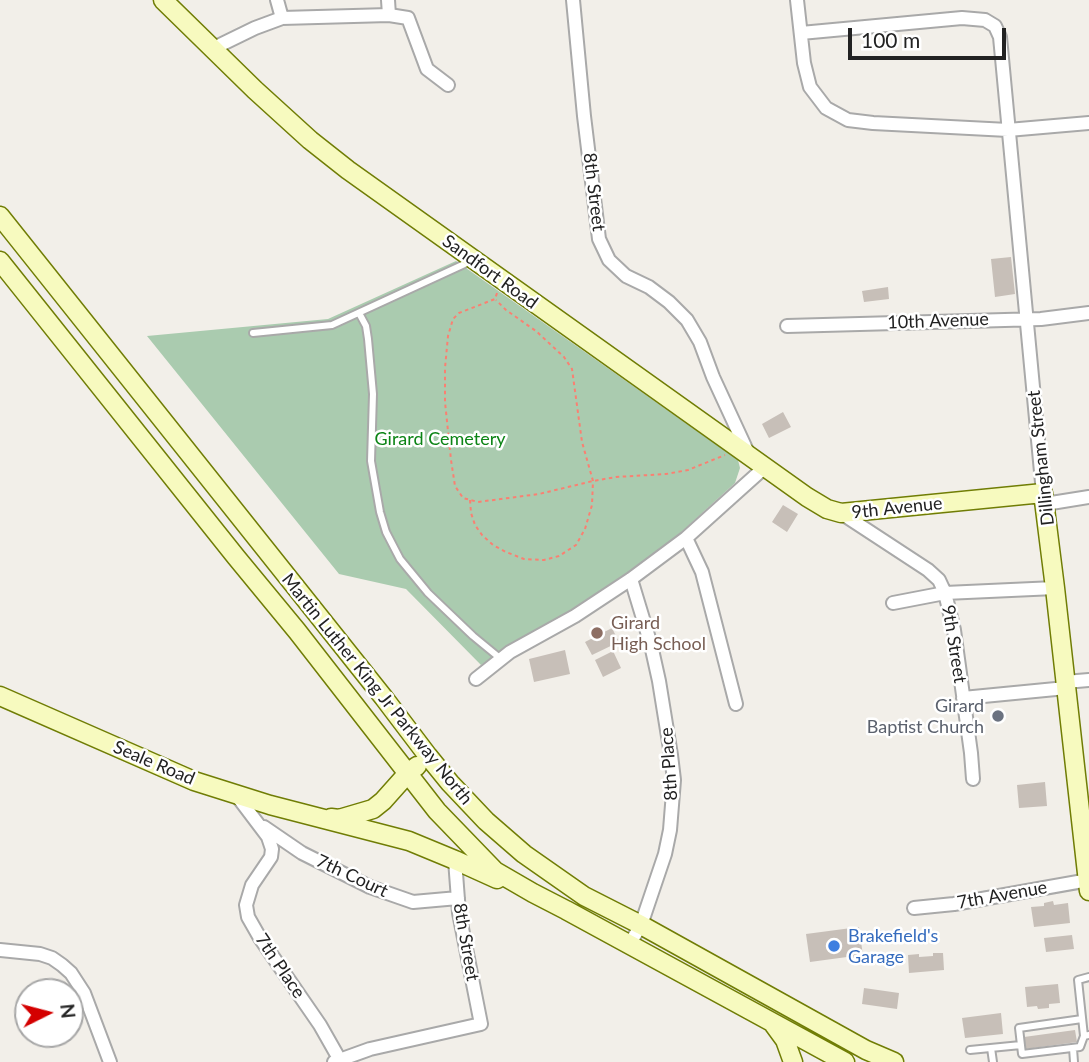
<!DOCTYPE html>
<style>
body{margin:0}
#map{position:relative;width:1089px;height:1062px;overflow:hidden;background:#f2efe9;font-family:Lato,sans-serif}
canvas{display:block}
.north{position:absolute;left:14px;top:978px;width:70px;height:70px;box-sizing:border-box;background:#fff;border:2px solid #a7a7a7;border-radius:50%;rotate:84deg;font-size:19px;font-weight:700;line-height:28px;text-align:center;color:#222}
.north::after{content:'';display:block;margin:auto;width:24px;height:32px;background:#d40000;clip-path:polygon(50% 0,100% 100%,50% 72%,0 100%)}
.scale{position:absolute;left:848px;top:28px;width:158px;height:32px;box-sizing:border-box;border:4px solid #222;border-top:0;padding-left:9px;font-size:21px;line-height:24px;white-space:nowrap;color:#222;-webkit-text-stroke:5px #fff;paint-order:stroke}
</style>
<div id="map">
<canvas width="1089" height="1062"></canvas>
<div class="north">N</div>
<div class="scale">100 m</div>
</div>
<script>
const ctx = document.querySelector('canvas').getContext('2d');
ctx.lineJoin = 'round';
function fillPath(path, color) {
  ctx.fillStyle = color;
  ctx.fill(path, 'evenodd');
}
function shape(rows) {
  const path = new Path2D();
  for (const r of rows) {
    path.moveTo(r[0], r[1]);
    for (let i = 2; i < r.length; i += 2) path.lineTo(r[i], r[i + 1]);
  }
  return path;
}
function stroke(path, color, width, dash) {
  ctx.strokeStyle = color;
  ctx.lineWidth = width;
  ctx.lineCap = dash ? 'butt' : 'round';
  ctx.setLineDash(dash || []);
  ctx.stroke(path);
}
function label(font, color, halo, rows, align = 'center') {
  ctx.font = font + ' Lato,sans-serif';
  ctx.lineWidth = 5;
  ctx.setLineDash([]);
  ctx.textBaseline = 'middle';
  ctx.strokeStyle = halo;
  ctx.fillStyle = color;
  for (const [text, x, y, turn = 0] of rows) {
    ctx.save();
    ctx.translate(x, y);
    ctx.rotate((+turn || 0) * Math.PI / 180);
    ctx.textAlign = isNaN(turn) ? turn : align;
    if (halo) ctx.strokeText(text, 0, 0);
    ctx.fillText(text, 0, 0);
    ctx.restore();
  }
}
const cemetery = shape([
 [456,261,738,460,740,468,735,483,678,535,605,589,481,665,406,589,339,574,147,336,328,319]
]);
const building = shape([
 [1011,257,1015,294,995,297,991,259],
 [888,287,889,299,864,302,862,291],
 [783,412,791,427,769,438,762,424],
 [783,505,798,514,787,532,772,522],
 [612,628,619,642,592,655,585,642],
 [565,650,570,674,534,682,529,659],
 [613,651,621,668,603,677,595,660],
 [1045,782,1047,806,1019,808,1017,785],
 [1053,901,1054,905,1068,903,1070,923,1034,927,1031,907,1044,906,1044,903],
 [859,927,864,963,856,964,855,958,847,959,847,957,810,962,806,934],
 [1072,935,1074,949,1046,952,1044,938],
 [933,953,943,953,944,970,909,973,908,955,919,954,919,957,933,956],
 [1058,984,1060,1003,1049,1004,1049,1008,1038,1009,1037,1006,1027,1007,1025,987],
 [864,988,899,993,897,1009,862,1004],
 [1001,1013,1003,1034,965,1038,962,1018],
 [1075,1030,1077,1042,1026,1049,1024,1037]
]);
const path = shape([
 [497,293,495,299,459,313,453,319,448,336,445,368,445,402,451,460,455,486,463,498,478,502,539,494,593,481,616,477,666,474,688,470,725,455],
 [470,500,471,513,475,525,482,535,493,545,506,552,524,559,544,560,559,556,576,545,585,529,592,505,593,481,582,442,572,369,564,357,536,331,506,310,496,300]
]);
const lane = shape([
 [359,313,366,326,368,339,373,394,371,461,380,512,386,532,400,559,428,593,473,636,501,659],
 [253,333,332,325,471,261],
 [1089,977,1078,980,1084,1036,1089,1035],
 [1082,1019,1019,1028,1022,1054,1080,1047,1084,1036],
 [991,1048,993,1062],
 [1073,1048,1074,1062],
 [970,1050,1021,1045]
]);
const street = shape([
 [277,0,282,18],
 [388,0,389,15],
 [573,0,584,116,599,239,609,260,626,276,649,287,669,302,687,320,700,342,713,377,749,455],
 [797,0,804,63,810,87,826,108,848,120,873,123,1008,130,1089,123],
 [801,33,962,18,985,20,995,26,1000,37,1043,493],
 [214,48,255,28,282,18,389,15,408,18,427,69,448,85],
 [787,326,1041,319,1089,313],
 [1045,504,1089,497],
 [841,513,928,570,939,580,945,593,954,630,971,753,973,779],
 [686,538,702,572,736,704],
 [893,603,945,593,1055,588],
 [476,679,510,652,575,616,631,579,686,538,765,467],
 [1065,682,1089,680],
 [963,698,1066,688],
 [237,796,268,837,272,849,271,857,252,885,246,905,248,917,260,938,320,1025,341,1062],
 [264,827,302,853,370,887,413,902,458,898],
 [914,908,954,904,1089,880],
 [629,945,641,925,665,854,670,830,674,780,671,755,659,681,651,645,631,579],
 [0,950,40,954,52,958,62,965,71,973,84,993,110,1062],
 [334,1062,370,1049,481,1024,459,913,455,860]
]);
const secondary = shape([
 [163,0,255,90,310,140,348,170,807,497,827,509,841,513,1043,493,1055,588,1089,891],
 [0,216,384,698,428,756,450,783,486,821,524,854,584,896,641,925,866,1050,894,1062],
 [0,261,236,557,297,631,437,811,495,871,533,893,566,910,845,1062],
 [0,696,194,781,270,805,409,841,455,860,497,879],
 [331,818,339,819,373,809,383,801,408,773,417,766],
 [774,1025,785,1040,793,1062]
]);
const markers = [
 [597,633,7,"#8d6e63"],
 [998,716,7,"#6b7280"],
 [834,946,7,"#3f7fe0"]
];
const streetNames = [
 ["8th Street",594,192,83],
 ["Sandfort Road",490,272,36],
 ["10th Avenue",938,321,-2],
 ["Dillingham Street",1041,458,-96],
 ["9th Avenue",897,508,-6],
 ["9th Street",954,644,81],
 ["Martin Luther King Jr Parkway North",377,689,51],
 ["Seale Road",154,763,23],
 ["8th Place",669,764,-94],
 ["7th Court",352,876,25],
 ["7th Avenue",1002,895,-10],
 ["8th Street",466,942,80],
 ["7th Place",280,966,56]
];
const parkNames = [
 ["Girard Cemetery",440,439]
];
const educationNames = [
 ["Girard",611,623],
 ["High School",611,644]
];
const worshipNames = [
 ["Girard",984,706],
 ["Baptist Church",984,727]
];
const shopNames = [
 ["Brakefield's",848,936],
 ["Garage",848,957]
];
fillPath(cemetery, '#aacbaf');
fillPath(building, '#c7bfb8');
stroke(lane, '#a9a9a9', 10);
stroke(street, '#a9a9a9', 16);
stroke(secondary, '#707d05', 21);
stroke(path, '#fa8072', 2, [3.5, 3.5]);
stroke(lane, '#fff', 6);
stroke(street, '#fff', 12);
stroke(secondary, '#f7fabf', 18);
for (const [x, y, r, color] of markers) {
  const dot = new Path2D();
  dot.arc(x, y, r, 0, 2 * Math.PI);
  ctx.fillStyle = color;
  ctx.fill(dot);
  stroke(dot, '#fff', 2.5);
}
label('18px', '#222', '#fff', streetNames);
label('18px', '#0c8416', '#fff', parkNames);
label('18px', '#785e54', '#fff', educationNames, 'left');
label('18px', '#5b616d', '#fff', worshipNames, 'right');
label('18px', '#366cbe', '#fff', shopNames, 'left');
</script>
